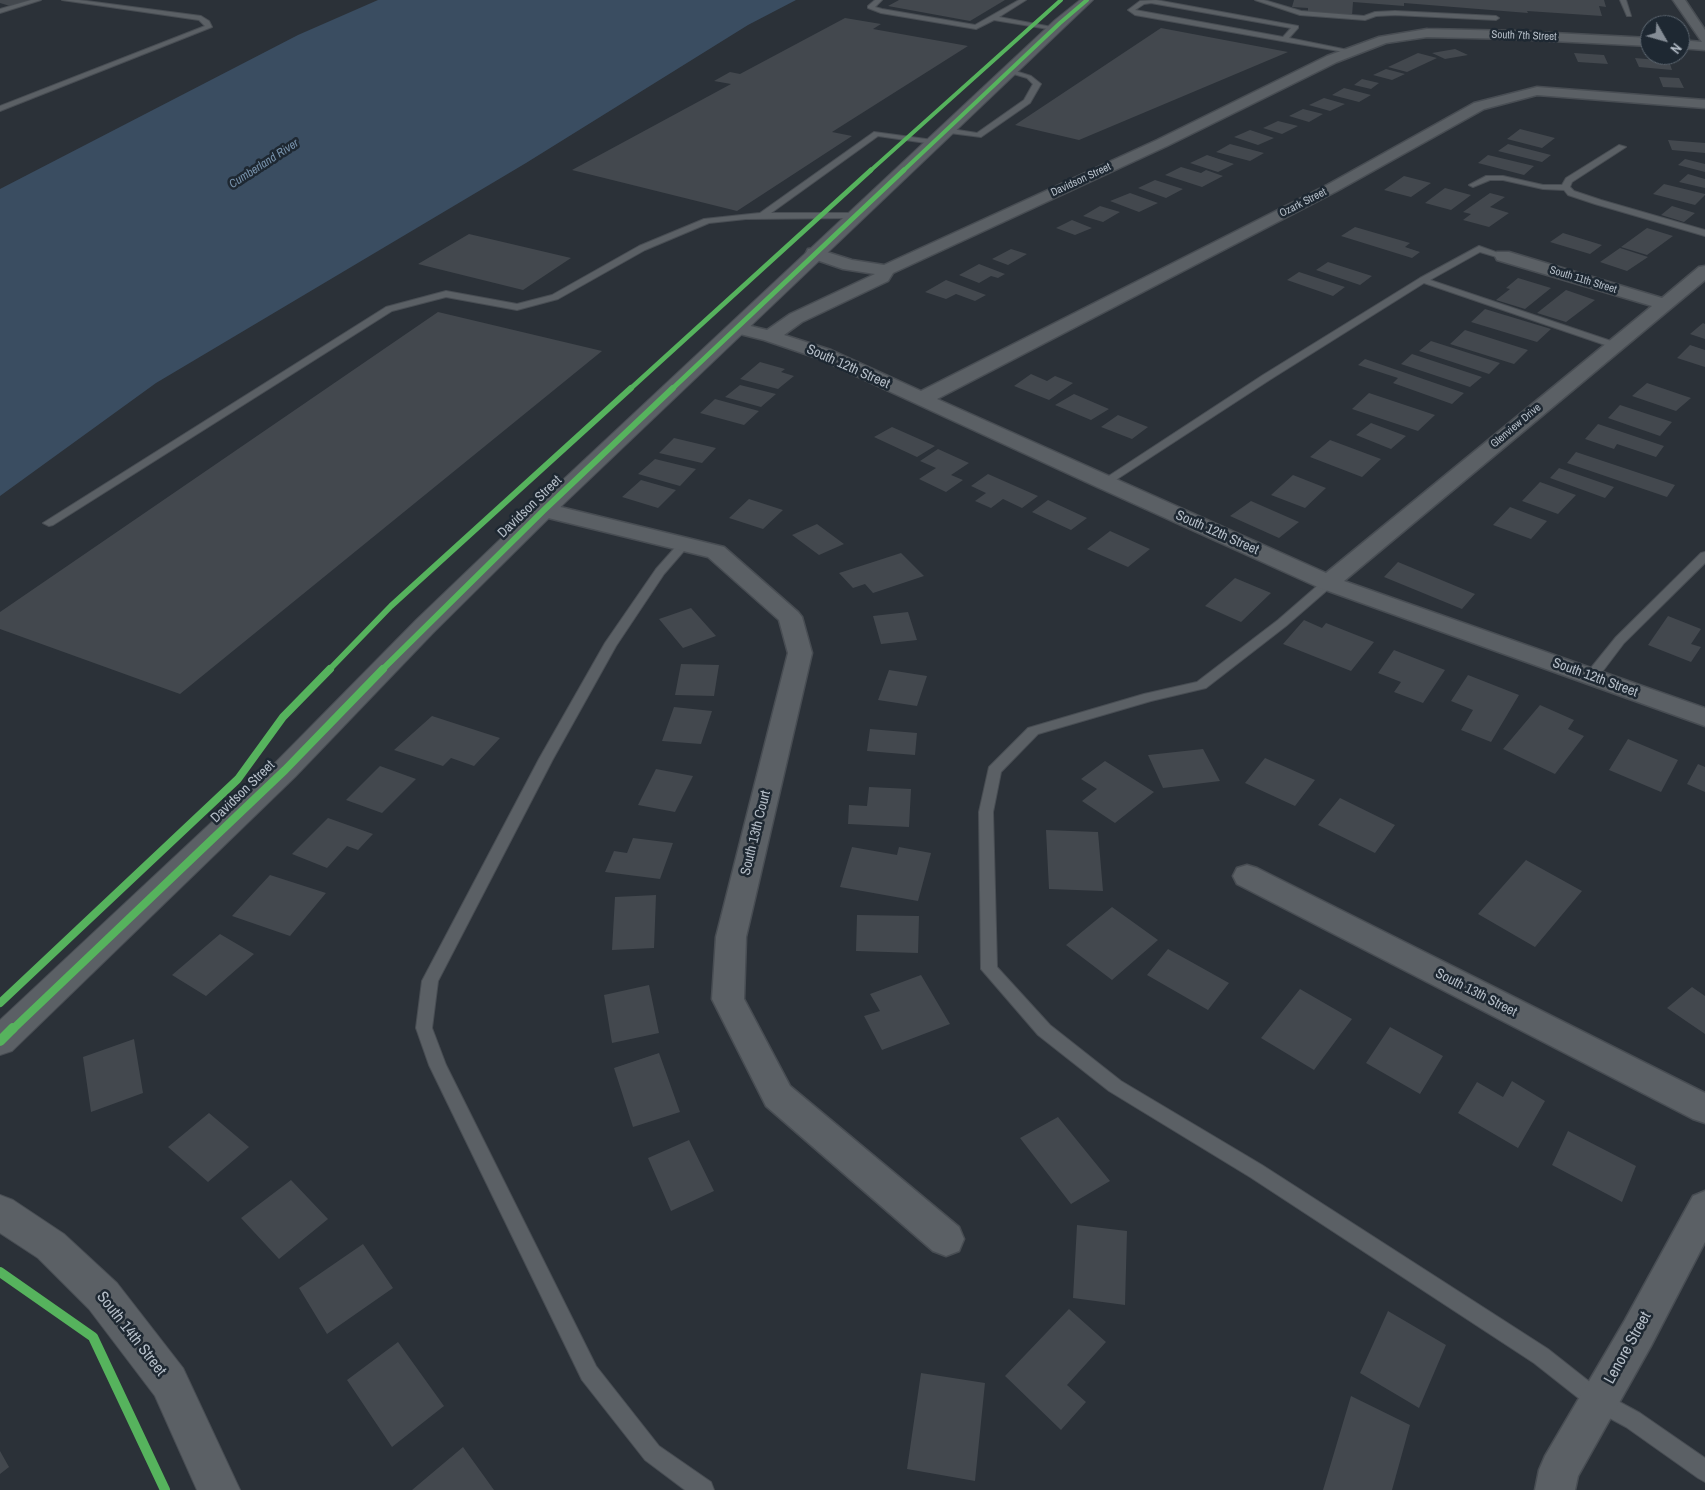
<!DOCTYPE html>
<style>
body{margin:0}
#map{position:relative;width:1705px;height:1490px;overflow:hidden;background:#2b3138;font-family:"Archivo Narrow",sans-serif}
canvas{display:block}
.north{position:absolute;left:1640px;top:15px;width:50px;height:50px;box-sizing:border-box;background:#1e2832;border:1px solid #5a646e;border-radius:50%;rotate:128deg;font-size:14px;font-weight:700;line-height:20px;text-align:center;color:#b5bec8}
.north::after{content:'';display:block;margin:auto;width:18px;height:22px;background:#858d96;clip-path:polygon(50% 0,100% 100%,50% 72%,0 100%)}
</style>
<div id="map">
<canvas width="1705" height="1490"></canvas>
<div class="north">N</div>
</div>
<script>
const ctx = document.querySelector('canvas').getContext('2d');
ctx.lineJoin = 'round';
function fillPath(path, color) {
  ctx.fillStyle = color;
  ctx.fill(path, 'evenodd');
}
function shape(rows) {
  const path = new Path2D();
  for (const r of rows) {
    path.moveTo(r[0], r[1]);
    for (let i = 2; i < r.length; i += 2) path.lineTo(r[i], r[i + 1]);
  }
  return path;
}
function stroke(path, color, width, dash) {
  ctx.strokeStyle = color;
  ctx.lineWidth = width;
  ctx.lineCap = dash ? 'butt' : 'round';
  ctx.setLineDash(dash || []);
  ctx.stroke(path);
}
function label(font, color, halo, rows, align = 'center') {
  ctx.font = font + ' "Archivo Narrow",sans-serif';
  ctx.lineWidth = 5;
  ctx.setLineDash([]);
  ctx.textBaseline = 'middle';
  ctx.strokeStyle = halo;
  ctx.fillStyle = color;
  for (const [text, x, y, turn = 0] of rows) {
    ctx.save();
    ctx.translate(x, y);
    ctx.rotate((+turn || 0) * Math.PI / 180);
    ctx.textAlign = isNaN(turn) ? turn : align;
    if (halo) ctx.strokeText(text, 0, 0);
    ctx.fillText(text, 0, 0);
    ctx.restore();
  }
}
const water = shape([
 [378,0,796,0,748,25,526,163,156,383,0,496,0,189,298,35]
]);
const building = shape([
 [0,0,29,0,29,1,10,6,0,3],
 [899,0,1005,0,970,21,888,6],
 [1294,0,1604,0,1606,7,1599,6,1602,16,1527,11,1528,13,1404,3,1404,6,1353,2,1352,16,1308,13,1308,8,1292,7],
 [845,18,881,24,873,29,968,46,832,132,852,136,737,211,572,170,731,84,714,81,730,72,740,74],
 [1161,28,1288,52,1079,140,1015,125],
 [1455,49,1468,55,1445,59,1432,53],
 [1418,53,1437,58,1407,72,1388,67],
 [1574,53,1604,55,1608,64,1578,62],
 [1635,58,1669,61,1672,70,1639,67],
 [1386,69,1405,74,1392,80,1373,75],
 [1659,77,1679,78,1684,88,1663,87],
 [1362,79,1379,83,1371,89,1354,85],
 [1344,88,1371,95,1359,102,1332,95],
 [1324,98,1345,104,1330,111,1309,105],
 [1303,109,1323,114,1309,122,1289,116],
 [1278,121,1298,126,1282,134,1263,128],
 [1520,129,1555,138,1542,148,1507,139],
 [1250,130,1274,138,1258,145,1234,137],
 [1668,140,1705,143,1705,153,1672,150],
 [1230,144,1264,153,1250,161,1216,152],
 [1508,144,1551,155,1542,162,1498,151],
 [1207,155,1234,164,1218,172,1190,163],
 [1488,155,1534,166,1524,175,1478,163],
 [1685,159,1705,164,1705,172,1678,165],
 [1181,167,1201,173,1206,170,1223,176,1202,187,1165,175],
 [1688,174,1705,179,1705,188,1679,182],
 [1404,176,1431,183,1411,197,1384,190],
 [1155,180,1183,189,1166,198,1138,188],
 [1664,184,1705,194,1705,195,1695,205,1653,194],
 [1445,188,1471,195,1451,210,1425,203],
 [1130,193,1158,203,1139,212,1110,201],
 [1490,193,1505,197,1490,207,1509,213,1489,227,1463,220,1471,214,1463,212],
 [1100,206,1120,212,1103,222,1083,216],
 [1672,206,1695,213,1684,222,1661,215],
 [1072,220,1092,228,1075,235,1056,228],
 [1355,227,1410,243,1405,247,1420,252,1412,258,1341,236],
 [1647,228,1673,236,1647,255,1621,247],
 [1563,233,1602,245,1590,254,1550,242],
 [469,234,571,258,523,290,418,264],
 [1620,248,1648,257,1627,271,1600,262],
 [1011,249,1027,254,1008,265,992,259],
 [1328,262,1372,276,1360,285,1316,270],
 [979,264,1005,274,998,278,991,276,979,283,959,275],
 [1299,272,1345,287,1333,296,1287,280],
 [1518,278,1551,288,1525,309,1496,300,1510,289,1506,288],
 [946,280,986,295,975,301,956,294,946,299,925,292],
 [1566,290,1595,300,1566,322,1537,313],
 [1485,309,1551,329,1537,342,1471,322],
 [438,312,602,351,180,694,0,629,0,612],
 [1703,323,1705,324,1705,339,1690,334],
 [1465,330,1528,350,1514,364,1450,344],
 [1431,341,1500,363,1489,374,1419,351],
 [1690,345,1705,350,1705,367,1677,358],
 [1412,354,1482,377,1470,387,1401,364],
 [1365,359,1464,393,1452,404,1393,383,1398,378,1358,365],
 [760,362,785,369,781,372,794,376,778,389,740,379],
 [1031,374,1047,381,1055,376,1073,383,1049,400,1014,386],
 [1647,383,1691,398,1676,411,1632,396],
 [740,385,776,394,761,407,725,397],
 [1369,393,1435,415,1418,431,1352,409],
 [1074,394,1109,409,1091,420,1055,405],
 [715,399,759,411,744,425,700,413],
 [1620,405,1672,422,1660,436,1608,418],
 [1118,415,1148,427,1132,439,1101,427],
 [1371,423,1406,436,1391,449,1356,435],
 [1598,424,1664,446,1656,457,1617,444,1614,449,1585,439],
 [892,427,935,446,917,457,874,437],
 [674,438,716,448,702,463,659,453],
 [1330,440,1381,459,1362,477,1310,457],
 [938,449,969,463,951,475,963,480,946,492,919,479,936,468,920,461],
 [1576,452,1675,485,1667,497,1567,463],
 [655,459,696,469,680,486,638,474],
 [1559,468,1614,487,1605,498,1550,478],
 [988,474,1038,496,1022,508,1003,499,991,508,975,501,986,493,971,486],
 [1293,475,1326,488,1305,508,1271,495],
 [641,480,676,490,658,508,622,497],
 [1540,482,1576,495,1558,514,1522,501],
 [749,499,783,510,763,529,729,518],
 [1048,500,1087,518,1071,530,1032,512],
 [1251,501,1299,522,1279,538,1230,516],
 [1510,507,1547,521,1531,539,1493,525],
 [817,524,844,544,819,555,792,535],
 [1110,531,1150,549,1128,567,1087,549],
 [901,553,924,576,873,593,865,584,853,588,839,573],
 [1398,562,1475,594,1462,609,1384,577],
 [1235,578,1271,593,1241,622,1205,606],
 [691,608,716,636,683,648,659,619],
 [908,612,917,640,881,644,873,616],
 [1668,616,1701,629,1691,644,1701,647,1691,662,1648,645],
 [1304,620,1322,628,1326,623,1374,642,1351,671,1283,644],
 [1394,650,1445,670,1423,703,1394,692,1401,682,1378,673],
 [681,664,719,665,714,696,675,695],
 [889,670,927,676,917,706,878,700],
 [1468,675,1519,695,1491,742,1461,730,1473,710,1451,701],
 [1540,705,1574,720,1568,729,1584,736,1555,774,1503,749],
 [674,707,712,711,701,744,662,741],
 [432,716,500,738,474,766,451,758,443,766,394,750],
 [870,729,917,733,915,755,867,751],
 [1628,739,1678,760,1661,792,1609,770],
 [1203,749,1220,781,1163,788,1148,755],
 [1265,758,1315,780,1295,806,1245,783],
 [1105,761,1154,792,1115,823,1082,801,1097,789,1081,779],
 [1698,764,1705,767,1705,792,1687,784],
 [380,766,416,779,382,813,346,800],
 [656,769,693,776,675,812,638,805],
 [869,787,911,789,909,827,848,824,849,805,867,806],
 [1340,798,1395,825,1375,853,1318,825],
 [328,818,373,834,358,850,347,846,327,868,292,854],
 [1046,830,1098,832,1103,891,1049,889],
 [633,838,673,843,660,879,605,872,614,851,627,853],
 [852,847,897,855,899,847,931,853,918,901,840,887],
 [1526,860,1582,891,1535,947,1478,914],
 [270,875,326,893,290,936,232,916],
 [656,895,654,948,612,950,615,897],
 [1112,907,1158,940,1112,980,1066,945],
 [857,915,919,916,918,953,856,951],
 [220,934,254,954,206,996,172,975],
 [1168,949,1229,983,1208,1010,1147,975],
 [921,975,950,1024,882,1050,864,1016,880,1011,870,994],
 [649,985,659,1033,612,1043,604,995],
 [1692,987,1705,996,1705,1034,1667,1008],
 [1300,989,1352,1019,1314,1070,1261,1038],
 [1390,1027,1443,1056,1420,1094,1366,1063],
 [134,1039,143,1093,91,1112,83,1057],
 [659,1053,680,1112,633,1127,614,1068],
 [1512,1081,1545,1101,1518,1148,1458,1113,1477,1082,1503,1097],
 [209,1113,249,1147,208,1182,168,1147],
 [1058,1117,1110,1181,1071,1204,1020,1138],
 [1568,1131,1636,1166,1622,1202,1552,1165],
 [689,1140,714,1191,671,1211,648,1158],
 [291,1180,328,1219,279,1259,241,1218],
 [1077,1225,1127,1231,1125,1305,1073,1298],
 [363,1244,393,1288,327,1334,299,1288],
 [1069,1309,1106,1342,1067,1385,1086,1402,1061,1430,1005,1376],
 [1388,1311,1446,1345,1419,1408,1360,1373],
 [398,1342,444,1406,392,1447,347,1380],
 [921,1373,985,1383,975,1481,907,1469],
 [1351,1396,1410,1425,1392,1490,1323,1490],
 [463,1447,494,1490,412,1490],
 [0,1451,9,1467,0,1474]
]);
const service = shape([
 [31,0,41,0,0,13,0,9,31,0],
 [62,0,79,0,201,16,209,21,212,27,0,111,0,106,205,26,199,20,62,0],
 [875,0,882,0,875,7,882,9,975,25,1019,0,1026,0,999,17,1057,28,1054,30,994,20,976,29,881,13,868,8,868,6,875,0],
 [1156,0,1298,26,1298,28,1289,38,1353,51,1350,53,1135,15,1128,10,1140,1,1156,0],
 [1151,3,1291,28,1283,37,1135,10,1144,4,1151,3],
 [1255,0,1264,0,1301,11,1364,16,1375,12,1395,11,1496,16,1499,18,1496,20,1395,15,1376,16,1365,20,1300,15,1255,0],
 [1620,0,1626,0,1631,16,1627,16,1620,0],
 [1009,69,1031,76,1041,84,1030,103,981,137,942,132,941,130,945,128,977,133,1024,100,1033,84,1027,78,1007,72,1007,70,1009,69],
 [874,132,933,140,937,142,933,144,878,136,771,213,854,213,857,214,857,218,746,219,709,223,645,250,558,299,517,310,446,297,392,311,53,525,49,526,43,523,386,307,446,291,517,304,552,295,639,246,704,219,760,213,874,132],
 [1619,145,1626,147,1572,182,1570,187,1574,191,1601,200,1705,230,1705,236,1595,204,1568,195,1564,190,1543,189,1503,180,1490,180,1473,187,1469,185,1486,176,1503,176,1543,185,1562,185,1566,178,1619,145],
 [1479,246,1507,256,1503,259,1480,252,1430,280,1617,343,1617,347,1611,347,1424,283,1271,379,1108,485,1104,486,1098,483,1263,375,1420,278,1479,246],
 [684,540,690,544,664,574,616,646,553,759,438,981,432,1028,446,1065,596,1366,659,1446,711,1482,714,1490,685,1490,645,1460,582,1380,429,1065,416,1028,422,981,539,759,605,643,656,569,680,542,684,540],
 [1705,552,1705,563,1624,643,1596,680,1586,680,1584,677,1586,674,1616,637,1701,553,1705,552],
 [1328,579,1334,583,1332,586,1286,626,1206,688,1151,701,1038,734,1001,772,993,812,997,967,1050,1025,1121,1081,1262,1165,1548,1349,1605,1394,1640,1413,1705,1458,1705,1482,1698,1478,1626,1427,1591,1408,1534,1363,1250,1177,1109,1091,1038,1035,981,969,979,812,989,767,1028,728,1144,694,1197,682,1278,620,1324,580,1328,579]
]);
const minor = shape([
 [1673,0,1685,0,1705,30,1705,50,1680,48,1680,40,1702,42,1673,0],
 [1427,29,1514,31,1650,38,1650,46,1514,39,1427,37,1386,43,1337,62,1167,146,893,273,888,281,802,322,784,335,831,350,921,391,1327,185,1474,103,1537,87,1705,100,1705,108,1537,95,1484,109,1337,191,937,399,1326,573,1652,306,1497,260,1495,256,1497,252,1509,252,1662,298,1699,267,1705,266,1705,280,1344,581,1705,708,1705,726,1320,588,1097,487,817,358,764,340,732,332,729,328,732,324,738,323,767,330,790,314,875,274,843,269,808,257,806,253,808,249,814,248,852,260,884,265,1157,140,1327,56,1379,37,1427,29],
 [544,503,724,547,798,612,802,617,812,653,746,937,744,999,790,1086,959,1227,964,1239,959,1251,946,1256,933,1251,766,1106,712,999,716,937,788,653,779,620,708,557,536,515,533,510,536,505,544,503],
 [1247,865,1257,868,1705,1093,1705,1123,1693,1119,1237,884,1233,876,1237,868,1247,865],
 [1705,1191,1705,1242,1651,1346,1578,1476,1575,1490,1535,1490,1539,1470,1545,1456,1625,1320,1693,1196,1705,1191]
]);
const tertiary = shape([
 [1080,0,1093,0,552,515,434,632,295,777,12,1051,0,1055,0,1020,275,763,416,620,536,505,1055,20,1080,0],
 [0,1195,13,1200,64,1234,117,1283,183,1368,240,1490,197,1490,155,1396,89,1309,38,1258,0,1233,0,1195]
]);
const cyclewayFar4 = shape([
 [870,171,1061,0],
 [903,171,1060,23,1087,0]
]);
const cyclewayFar3 = shape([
 [629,390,871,170],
 [671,390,904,170]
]);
const cyclewayFar2 = shape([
 [329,670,391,606,631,388],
 [382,670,544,510,673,388]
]);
const cyclewayFar1 = shape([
 [0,1003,238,779,283,717,330,669],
 [12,1030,285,770,383,669]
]);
const cycleway = shape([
 [0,1041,13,1028],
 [0,1272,93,1337,165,1490]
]);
const farStreetnames = [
 ["South 7th Street",1524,36,2],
 ["Davidson Street",1081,180,-25],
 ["Ozark Street",1303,203,-27],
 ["South 11th Street",1583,280,17],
 ["Glenview Drive",1516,426,-40]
];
const farWaternames = [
 ["Cumberland River",264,164,-33]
];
const streetNames = [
 ["South 12th Street",848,367,24],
 ["Davidson Street",530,507,-44],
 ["South 12th Street",1217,533,24],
 ["South 12th Street",1595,678,20],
 ["Davidson Street",243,792,-44],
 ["South 13th Court",756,833,-76],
 ["South 13th Street",1476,993,27]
];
const nearStreetnames = [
 ["South 14th Street",131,1334,52],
 ["Lenore Street",1628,1348,-61]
];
fillPath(water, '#3a4d61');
fillPath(building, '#43484e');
stroke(service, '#484d53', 2);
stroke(minor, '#484d53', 3);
stroke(tertiary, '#484d53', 2);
fillPath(service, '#5b6065');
fillPath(minor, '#5b6065');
fillPath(tertiary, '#5b6065');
stroke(cyclewayFar4, '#56b35d', 4);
stroke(cyclewayFar3, '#56b35d', 5);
stroke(cyclewayFar2, '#56b35d', 6);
stroke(cyclewayFar1, '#56b35d', 8);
stroke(cycleway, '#56b35d', 10);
label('11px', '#b5bec8', '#1e2832', farStreetnames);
label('italic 12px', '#7791aa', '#1e2832', farWaternames);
label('14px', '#b5bec8', '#1e2832', streetNames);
label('16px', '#b5bec8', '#1e2832', nearStreetnames);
</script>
